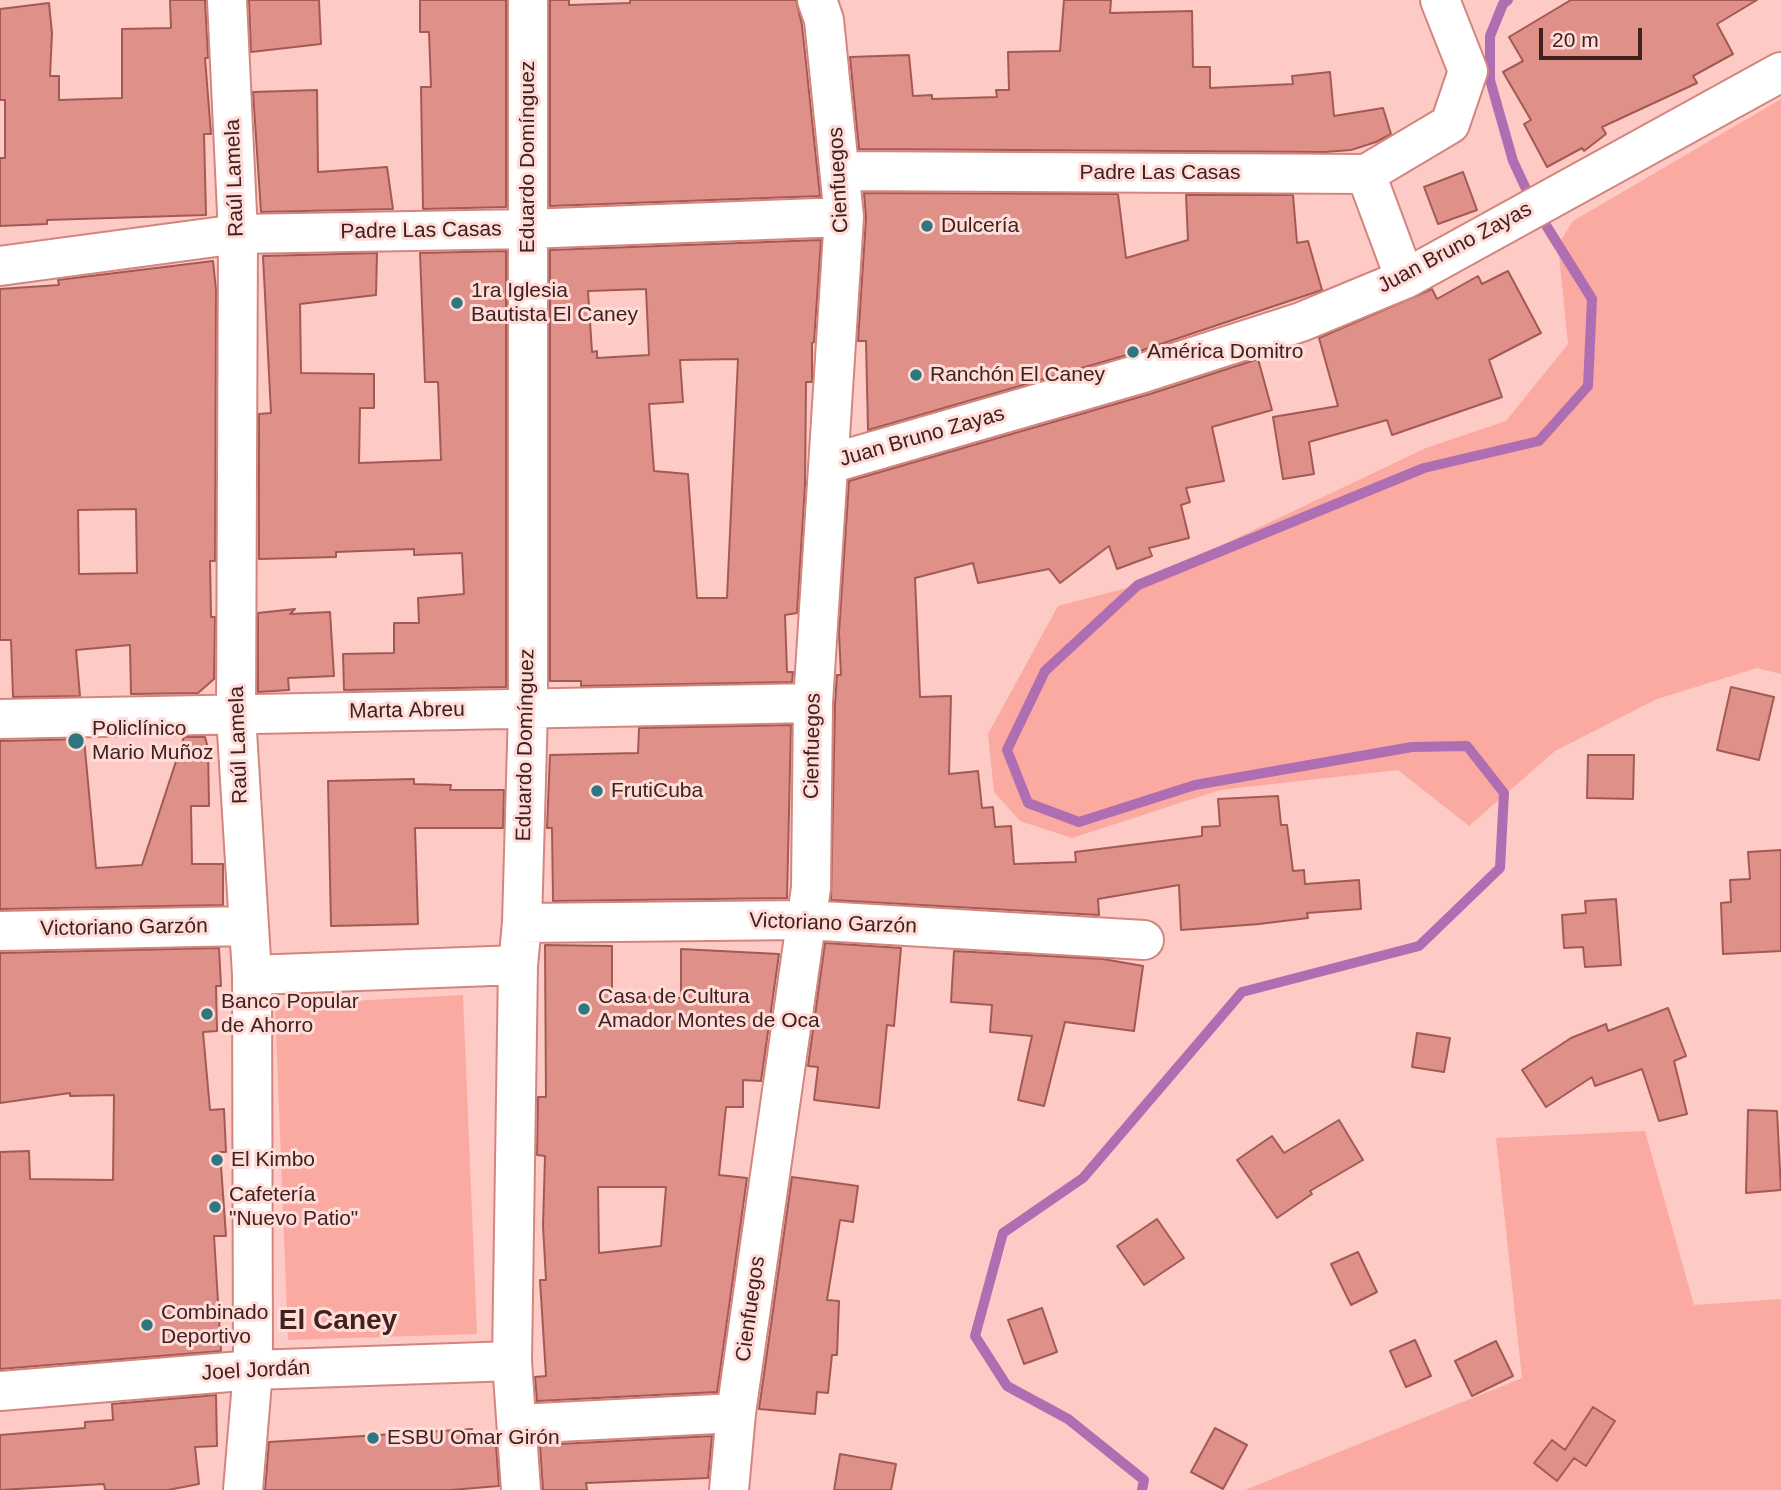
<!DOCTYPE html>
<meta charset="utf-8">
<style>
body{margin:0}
#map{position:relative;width:1781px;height:1490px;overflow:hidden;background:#fdcac5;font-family:Helvetica,sans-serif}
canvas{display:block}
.scale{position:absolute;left:1539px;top:28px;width:103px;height:32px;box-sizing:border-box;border:4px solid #40211e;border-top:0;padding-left:9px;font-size:21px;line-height:24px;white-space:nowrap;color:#40211e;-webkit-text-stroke:5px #ffdcd8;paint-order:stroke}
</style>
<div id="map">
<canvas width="1781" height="1490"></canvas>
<div class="scale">20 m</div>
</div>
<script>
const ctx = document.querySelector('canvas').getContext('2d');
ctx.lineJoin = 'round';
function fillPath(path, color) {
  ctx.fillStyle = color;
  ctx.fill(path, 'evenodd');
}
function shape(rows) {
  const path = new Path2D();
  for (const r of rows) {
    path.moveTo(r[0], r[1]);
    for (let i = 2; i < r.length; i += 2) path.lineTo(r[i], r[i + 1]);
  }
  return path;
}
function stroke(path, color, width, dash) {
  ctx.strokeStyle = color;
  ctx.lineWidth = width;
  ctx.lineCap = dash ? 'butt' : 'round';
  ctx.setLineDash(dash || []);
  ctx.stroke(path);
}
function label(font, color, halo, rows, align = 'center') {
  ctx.font = font + ' Helvetica,sans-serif';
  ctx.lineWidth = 6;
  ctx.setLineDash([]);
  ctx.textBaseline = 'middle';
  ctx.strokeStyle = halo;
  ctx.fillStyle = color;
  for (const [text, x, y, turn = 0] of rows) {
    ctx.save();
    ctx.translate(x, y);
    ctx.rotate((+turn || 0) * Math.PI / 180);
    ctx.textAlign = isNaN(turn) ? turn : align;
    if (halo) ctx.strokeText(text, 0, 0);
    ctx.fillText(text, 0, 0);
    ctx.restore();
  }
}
const green = shape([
 [1781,99,1781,674,1757,668,1657,699,1555,751,1469,826,1398,770,1220,790,1072,838,1020,821,994,792,988,734,1058,606,1138,585,1426,448,1506,421,1568,344,1558,245,1573,221],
 [463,995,477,1334,288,1340,275,1005],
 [1645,1131,1694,1305,1781,1299,1781,1490,1245,1490,1522,1378,1496,1138]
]);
const stream = shape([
 [1142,1490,1144,1480,1068,1419,1007,1386,975,1336,1003,1233,1083,1178,1242,992,1419,946,1500,868,1504,793,1467,746,1412,747,1195,785,1079,822,1028,803,1007,750,1045,671,1138,585,1424,468,1539,441,1588,386,1592,299,1534,206,1513,161,1490,80,1490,36,1503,4,1508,0]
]);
const building = shape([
 [170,0,205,0,208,58,205,58,211,134,204,134,206,215,47,220,47,224,0,226,0,158,5,158,5,100,0,100,0,9,49,3,52,33,50,76,59,76,59,100,122,98,122,29,171,28,170,0],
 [249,0,319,0,321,44,251,52,249,0],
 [420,0,506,0,506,207,423,209,421,87,431,87,429,32,420,32,420,0],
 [550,0,569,0,569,5,630,3,630,0,796,0,802,25,820,196,550,206,550,0],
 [1064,0,1111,0,1110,13,1192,11,1193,67,1210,67,1210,88,1293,84,1292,76,1330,72,1334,116,1383,108,1391,134,1376,142,1351,150,1325,152,859,149,850,57,909,55,913,96,932,95,932,99,997,97,996,90,1009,90,1008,52,1060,51,1064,0],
 [1571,0,1757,0,1717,24,1733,54,1693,76,1697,83,1602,127,1606,134,1584,151,1582,148,1547,167,1524,124,1531,120,1503,72,1523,61,1509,37,1571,0],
 [317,90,318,172,387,167,393,209,261,212,253,92,317,90],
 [1463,172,1477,210,1438,224,1424,187,1463,172],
 [864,193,1118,194,1126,258,1188,240,1186,195,1293,195,1297,243,1308,241,1322,290,1137,352,868,430,866,341,858,341,866,218,864,193],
 [821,240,814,342,812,343,812,382,806,382,805,485,797,613,785,615,787,672,793,672,792,682,581,686,581,681,550,681,550,250,821,240],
 [646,289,649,355,597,358,597,351,592,352,588,291,646,289],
 [738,359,727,598,697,598,688,474,654,471,649,404,683,402,680,360,738,359],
 [506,251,506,687,344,690,343,654,394,653,394,623,419,623,418,598,464,594,462,553,414,555,414,549,336,552,336,557,259,559,259,414,271,413,263,256,377,253,376,295,300,304,301,373,374,374,374,408,360,408,359,463,441,460,438,382,425,382,420,253,506,251],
 [213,261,216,290,215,561,210,561,211,617,215,617,214,679,198,693,131,694,130,645,76,650,80,696,13,697,11,640,0,640,0,289,59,285,58,280,213,261],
 [136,509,137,573,79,574,78,510,136,509],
 [1508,271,1541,333,1489,360,1502,397,1392,435,1387,420,1309,442,1314,474,1283,479,1273,417,1338,406,1319,338,1432,289,1437,299,1478,276,1482,284,1508,271],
 [1258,359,1272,410,1212,427,1224,481,1186,488,1190,502,1181,505,1189,538,1149,548,1152,556,1117,569,1109,546,1060,583,1049,569,978,583,973,563,915,578,920,697,951,696,949,774,978,771,982,808,993,807,995,827,1011,826,1014,864,1076,862,1075,852,1202,836,1202,827,1220,826,1218,799,1278,796,1281,825,1287,825,1293,871,1304,870,1305,884,1359,880,1361,909,1307,913,1308,918,1259,924,1181,930,1179,885,1098,899,1099,915,831,900,835,704,837,675,841,675,839,633,849,481,1150,394,1258,359],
 [295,609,290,614,330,612,334,676,288,678,289,690,258,692,258,613,295,609],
 [1731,687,1774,697,1759,760,1717,750,1731,687],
 [791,725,787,898,553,901,552,828,547,828,550,755,638,753,639,728,791,725],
 [184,737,205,737,208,748,209,806,191,806,192,864,223,864,223,905,0,909,0,741,84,739,96,868,142,865,184,737],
 [1588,755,1634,755,1633,799,1587,798,1588,755],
 [414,779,414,784,451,785,450,790,504,790,503,828,415,828,418,924,331,926,328,781,414,779],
 [1781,850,1781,951,1723,954,1721,903,1731,902,1730,880,1750,879,1748,852,1781,850],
 [1616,899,1621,965,1585,967,1583,947,1564,948,1562,915,1586,913,1585,901,1616,899],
 [825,943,901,948,894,1026,887,1025,879,1108,814,1100,818,1067,808,1066,825,943],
 [545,945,612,946,612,996,681,998,681,949,779,954,761,1081,743,1080,743,1107,726,1107,719,1175,747,1178,717,1392,537,1401,535,1377,546,1376,540,1280,546,1280,543,1226,545,1156,537,1155,538,1097,546,1097,545,945],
 [598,1187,666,1187,661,1246,599,1253,598,1187],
 [219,948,221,986,216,986,217,1031,203,1032,210,1110,224,1109,226,1152,220,1152,226,1236,214,1236,221,1351,0,1369,0,1152,29,1151,30,1179,113,1180,114,1095,70,1096,70,1093,0,1103,0,953,219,948],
 [954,951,1103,959,1143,966,1134,1031,1065,1022,1044,1106,1018,1100,1032,1036,990,1032,992,1005,951,1002,954,951],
 [1668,1008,1686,1056,1674,1061,1687,1114,1659,1121,1642,1069,1595,1086,1592,1077,1546,1107,1522,1070,1571,1038,1606,1024,1608,1031,1668,1008],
 [1417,1033,1450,1038,1444,1072,1412,1067,1417,1033],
 [1748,1110,1777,1111,1781,1190,1746,1193,1748,1110],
 [1339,1120,1363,1160,1310,1191,1312,1194,1277,1218,1237,1160,1272,1136,1284,1153,1339,1120],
 [792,1177,858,1186,853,1222,840,1220,827,1300,839,1301,837,1355,832,1355,828,1393,817,1392,815,1414,759,1409,792,1177],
 [1157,1219,1184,1258,1144,1285,1117,1246,1157,1219],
 [1358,1252,1377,1292,1351,1305,1331,1264,1358,1252],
 [1042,1308,1057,1352,1024,1364,1008,1320,1042,1308],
 [1415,1340,1431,1376,1406,1387,1390,1351,1415,1340],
 [1496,1341,1513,1376,1472,1396,1455,1361,1496,1341],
 [216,1395,217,1446,195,1447,199,1484,168,1490,105,1490,104,1484,0,1490,0,1435,85,1428,85,1422,113,1420,112,1404,216,1395],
 [1593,1407,1615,1421,1586,1466,1574,1458,1557,1481,1534,1463,1552,1440,1565,1450,1593,1407],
 [1215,1428,1247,1445,1223,1489,1191,1472,1215,1428],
 [472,1429,472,1434,495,1432,499,1486,451,1490,265,1490,269,1442,472,1429],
 [712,1436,708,1478,586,1483,587,1490,543,1490,540,1445,712,1436],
 [840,1454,896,1464,891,1490,834,1490,840,1454]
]);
const minor = shape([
 [227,0,238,234,236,715,252,975,253,1370],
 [841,171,1366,174,1450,124,1468,71,1440,0],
 [1366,174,1405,279],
 [0,266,238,234,527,229,844,217],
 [829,464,1143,373,1301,322,1405,279,1781,72],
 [0,719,813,703],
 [522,923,805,920,1144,940],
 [0,931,247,926],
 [252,975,518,965],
 [0,1391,253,1370,512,1361],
 [518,1424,736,1413],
 [521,1490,512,1361,518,965,522,923,528,709,528,0],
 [729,1490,736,1413,811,888,813,703,844,217,824,20,817,0]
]);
const major = shape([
 [243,1490,253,1370]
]);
const markers = [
 [927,226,7,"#2f7780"],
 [457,303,7,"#2f7780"],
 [1133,352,7,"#2f7780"],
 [916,375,7,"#2f7780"],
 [76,741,9,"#2f7780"],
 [597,791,7,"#2f7780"],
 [584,1009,7,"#2f7780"],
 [207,1014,7,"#2f7780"],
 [217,1160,7,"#2f7780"],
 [215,1207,7,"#2f7780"],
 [147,1325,7,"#2f7780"],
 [373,1438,7,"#2f7780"]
];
const streetNames = [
 ["Eduardo Domínguez",528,157,-90],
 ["Padre Las Casas",1160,173],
 ["Raúl Lamela",235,178,-92],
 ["Cienfuegos",839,180,-93],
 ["Padre Las Casas",421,231,-1],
 ["Juan Bruno Zayas",1455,248,-28],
 ["Juan Bruno Zayas",922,437,-16],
 ["Marta Abreu",407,711,-1],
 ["Raúl Lamela",239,745,-92],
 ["Eduardo Domínguez",526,745,-89],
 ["Cienfuegos",813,746,-89],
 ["Victoriano Garzón",833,924,2],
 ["Victoriano Garzón",124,928,-1],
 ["Cienfuegos",751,1309,-82],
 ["Joel Jordán",256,1371,-3]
];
const poiNames = [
 ["Dulcería",941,226],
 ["1ra Iglesia",471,291],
 ["Bautista El Caney",471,315],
 ["América Domitro",1147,352],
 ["Ranchón El Caney",930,375],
 ["Policlínico",92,729],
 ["Mario Muñoz",92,753],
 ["FrutiCuba",611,791],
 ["Casa de Cultura",598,997],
 ["Amador Montes de Oca",598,1021],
 ["Banco Popular",221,1002],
 ["de Ahorro",221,1026],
 ["El Kimbo",231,1160],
 ["Cafetería",229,1195],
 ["\"Nuevo Patio\"",229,1219],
 ["Combinado",161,1313],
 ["Deportivo",161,1337],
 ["ESBU Omar Girón",387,1438]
];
const districtNames = [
 ["El Caney",338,1321]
];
fillPath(green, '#fbaaa2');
stroke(stream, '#b06eb2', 10);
fillPath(building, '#df9088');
stroke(building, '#a35a54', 2);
stroke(minor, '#d4867e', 42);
stroke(major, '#d4867e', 42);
stroke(minor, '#fff', 38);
stroke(major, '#fff', 38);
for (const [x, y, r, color] of markers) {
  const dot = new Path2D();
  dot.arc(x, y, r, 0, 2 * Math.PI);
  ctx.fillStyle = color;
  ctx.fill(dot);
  stroke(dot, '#ffdcd8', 2.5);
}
label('21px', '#40211e', '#ffdcd8', streetNames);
label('21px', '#40211e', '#ffdcd8', poiNames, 'left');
label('bold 28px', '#40211e', '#ffdcd8', districtNames);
</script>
